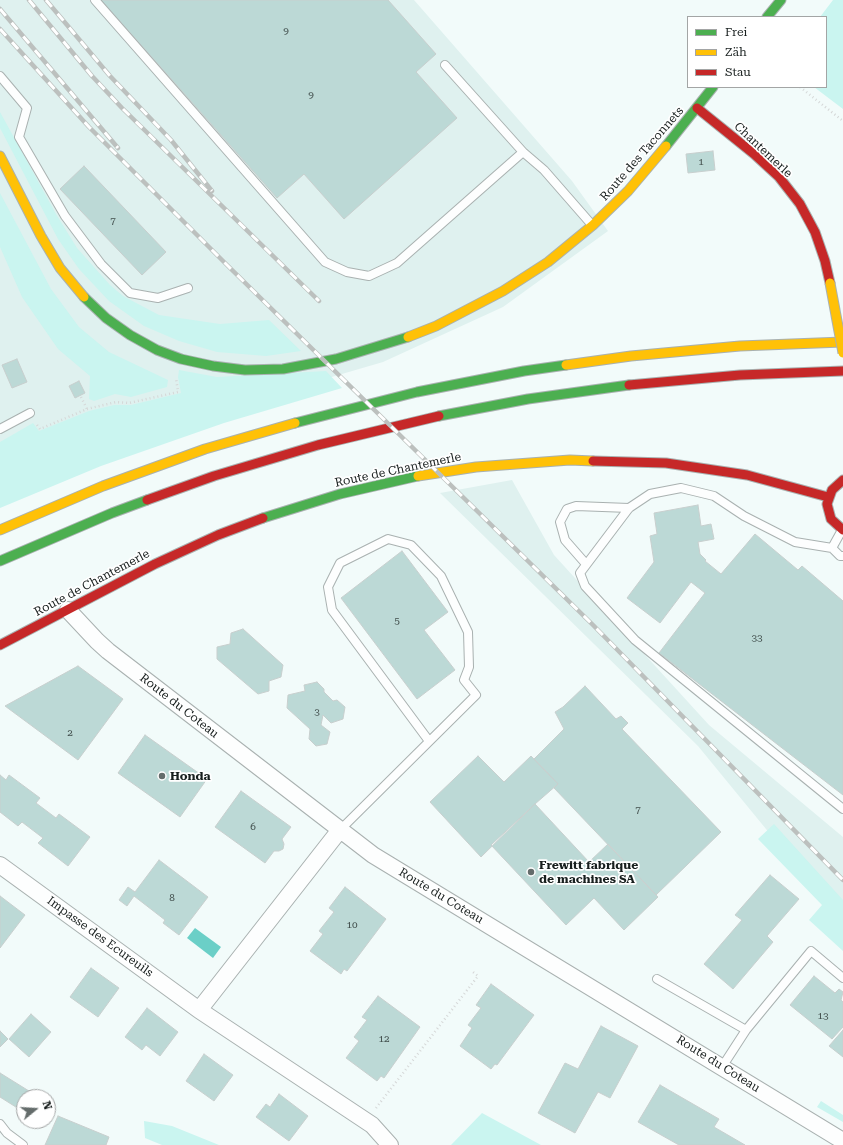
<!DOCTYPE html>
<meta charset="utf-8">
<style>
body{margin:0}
#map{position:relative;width:843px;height:1145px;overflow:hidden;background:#f2fbfa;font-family:"Roboto Serif",serif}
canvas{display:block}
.legend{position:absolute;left:687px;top:16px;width:140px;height:72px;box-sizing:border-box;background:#fff;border:1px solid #a3a5a5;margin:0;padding:5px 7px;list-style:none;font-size:12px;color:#181f1e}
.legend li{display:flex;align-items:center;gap:8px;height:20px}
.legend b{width:20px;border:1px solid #a3a5a5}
.north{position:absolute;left:16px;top:1089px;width:40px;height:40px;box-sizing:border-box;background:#fff;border:1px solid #a3a5a5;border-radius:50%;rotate:72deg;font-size:11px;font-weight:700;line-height:16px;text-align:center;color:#181f1e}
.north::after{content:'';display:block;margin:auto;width:14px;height:18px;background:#646c6b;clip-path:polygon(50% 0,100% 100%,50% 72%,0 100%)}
</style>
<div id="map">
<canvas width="843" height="1145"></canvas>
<ul class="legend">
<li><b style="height:5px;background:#4caf50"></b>Frei</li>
<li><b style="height:5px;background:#ffc107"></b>Zäh</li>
<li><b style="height:5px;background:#c62828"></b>Stau</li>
</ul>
<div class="north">N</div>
</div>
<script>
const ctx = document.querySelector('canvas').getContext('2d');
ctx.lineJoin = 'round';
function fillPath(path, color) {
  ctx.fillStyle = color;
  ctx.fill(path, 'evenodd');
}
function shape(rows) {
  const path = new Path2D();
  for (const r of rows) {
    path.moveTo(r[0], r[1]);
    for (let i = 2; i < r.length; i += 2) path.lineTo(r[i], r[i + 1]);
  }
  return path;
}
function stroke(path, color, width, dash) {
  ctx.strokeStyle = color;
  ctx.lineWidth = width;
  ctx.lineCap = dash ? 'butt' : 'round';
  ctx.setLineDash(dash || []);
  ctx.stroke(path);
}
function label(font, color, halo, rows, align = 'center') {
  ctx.font = font + ' "Roboto Serif",serif';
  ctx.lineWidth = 3.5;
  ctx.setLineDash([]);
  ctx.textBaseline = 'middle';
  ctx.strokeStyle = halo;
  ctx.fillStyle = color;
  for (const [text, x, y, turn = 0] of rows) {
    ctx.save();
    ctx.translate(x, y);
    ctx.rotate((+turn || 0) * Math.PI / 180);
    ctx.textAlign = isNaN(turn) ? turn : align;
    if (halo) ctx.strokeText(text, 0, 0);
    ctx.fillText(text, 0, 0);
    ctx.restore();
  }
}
const built = shape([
 [0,0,414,0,572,181,608,231,503,307,383,362,20,468,0,478],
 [512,480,554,555,709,725,843,837,843,923,698,746,440,493]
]);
const green = shape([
 [833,0,843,0,843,109,814,87,826,87,826,17,820,17],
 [0,112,56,214,77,248,110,285,123,296,159,315,220,324,269,320,301,351,266,356,217,352,179,341,144,326,109,301,79,269,58,239,0,128],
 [0,193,51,289,79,327,109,352,168,380,167,387,131,397,115,394,94,401,89,399,90,376,58,349,22,297,0,247],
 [179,370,217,377,326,371,342,388,224,423,101,466,0,508,0,442,33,423,39,431,89,411,114,405,131,405,181,393,178,377],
 [774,824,843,900,843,951,809,920,822,905,758,839],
 [821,1101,843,1115,843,1122,817,1107],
 [482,1113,541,1145,451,1145],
 [144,1121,172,1126,219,1145,162,1145,145,1138]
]);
const water = shape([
 [195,928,221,947,213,958,187,938]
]);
const building = shape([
 [101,0,388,0,436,54,416,72,457,118,344,219,304,174,277,198,101,0],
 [713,151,715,170,688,173,686,154,713,151],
 [84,166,166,252,142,275,60,189,84,166],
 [17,359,27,382,12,388,2,365,17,359],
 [79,381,85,393,75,398,69,386,79,381],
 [698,505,701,526,711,524,714,539,698,542,700,554,706,560,705,561,721,574,755,534,798,570,802,566,843,601,843,795,659,653,705,593,691,582,660,623,627,598,654,562,650,536,657,534,654,513,698,505],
 [402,551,448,612,424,630,455,670,417,699,341,598,402,551],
 [243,629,283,665,281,677,269,681,269,691,258,694,217,659,217,647,230,644,231,633,243,629],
 [78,666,123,699,78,760,5,706,78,666],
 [317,682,324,689,324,692,333,701,337,700,345,707,343,719,331,723,323,715,321,725,330,732,327,744,316,746,309,739,310,729,287,708,288,695,305,691,304,685,317,682],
 [585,686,616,719,621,716,628,723,622,729,721,832,656,895,554,788,558,784,534,759,564,729,555,712,563,707,585,686],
 [145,735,207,779,180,817,118,773,145,735],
 [478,756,504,782,531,756,558,784,535,804,481,857,430,802,478,756],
 [0,775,6,780,9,775,40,798,36,803,56,818,59,814,90,837,68,866,38,843,43,838,22,822,18,826,0,812,0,775],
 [241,791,291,827,282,839,284,844,283,849,279,851,274,851,265,863,215,827,241,791],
 [535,804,589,862,608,844,658,897,624,930,594,898,566,925,491,845,535,804],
 [159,860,208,897,179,935,163,923,165,920,134,896,127,906,119,900,128,887,135,892,159,860],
 [770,875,799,899,767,936,773,942,733,989,704,964,742,920,735,915,770,875],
 [345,887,386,919,347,971,344,969,341,974,310,951,323,934,319,931,334,912,329,908,345,887],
 [0,896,25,915,0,948,0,896],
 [91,968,119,988,98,1017,70,997,91,968],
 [814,976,835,993,839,989,843,992,841,1000,843,1002,843,1027,832,1039,790,1005,814,976],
 [491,984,534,1015,497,1065,495,1064,491,1069,460,1046,472,1028,468,1025,481,1008,476,1005,491,984],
 [378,996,420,1027,384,1078,381,1076,377,1081,346,1058,359,1041,354,1037,367,1020,362,1017,378,996],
 [147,1008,178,1032,160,1056,146,1045,142,1050,125,1037,147,1008],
 [31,1014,51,1032,29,1057,9,1039,31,1014],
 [601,1026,638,1046,610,1098,598,1092,575,1133,538,1113,565,1063,578,1069,601,1026],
 [843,1030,843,1057,829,1046,843,1030],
 [0,1031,8,1039,0,1047,0,1031],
 [204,1054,233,1075,214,1101,186,1081,204,1054],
 [0,1073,29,1091,24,1097,19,1109,0,1097,0,1073],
 [660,1085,719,1119,714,1127,745,1145,679,1145,638,1122,660,1085],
 [279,1094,308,1116,289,1141,256,1117,266,1104,270,1107,279,1094],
 [58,1116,109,1137,106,1145,45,1145,58,1116]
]);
const path = shape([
 [800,87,843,121],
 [81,397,87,409],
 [37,425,40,429,87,409,116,402,129,403,178,392,176,378],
 [376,1108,478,976,473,972]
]);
const lane = shape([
 [95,0,325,262,347,272,369,276,397,263,523,152,544,170,592,225],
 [445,65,523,152],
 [0,76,27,108,19,137,65,216,101,264,130,293,158,298,188,288],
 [0,429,30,413],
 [842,530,832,548,795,542,744,516,714,496,681,488,650,494,629,508,580,573,585,586,635,640,843,809],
 [832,548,840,556,843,556],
 [586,564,565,540,560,522,567,509,576,506,629,508],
 [339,831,476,695,464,680,469,667,468,632,441,576,411,545,388,539,340,563,328,587,332,610,429,741],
 [657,979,746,1030],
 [722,1067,746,1030,811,951,843,978],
 [0,1124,7,1133,23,1145]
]);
const street = shape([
 [68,610,97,641,108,651,373,855,843,1141],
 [339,831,199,1010,372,1125,390,1145],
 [0,865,199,1010]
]);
const fast = shape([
 [767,17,781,0],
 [666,146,713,87],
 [84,297,106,318,130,335,157,350,181,359,213,366,245,370,283,369,336,359,408,337],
 [439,416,528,399,629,385],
 [295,423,417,392,524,371,566,365],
 [263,518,340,494,418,476],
 [0,561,112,513,147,500]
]);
const slow = shape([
 [0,156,41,236,60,268,84,297],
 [408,337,436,326,503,291,548,262,593,225,628,191,666,146],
 [566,365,631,356,740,346,843,342],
 [418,476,476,467,570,460,593,461],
 [0,530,103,486,205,449,295,423]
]);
const jam = shape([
 [697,108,754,154,779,177,800,204,815,232,825,261,830,283],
 [629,385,740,375,843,371],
 [593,461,666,463,747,475,828,497],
 [843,480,832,490,827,504,831,519,843,530],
 [147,500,214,476,318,445,439,416],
 [0,645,155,564,218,535,263,518]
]);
const rail = shape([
 [29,0,92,76,122,108,319,301],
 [46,0,110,76,171,140,212,191],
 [0,9,118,148],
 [0,29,89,127,228,266,593,625,843,880]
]);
const slowBridge = shape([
 [830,283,843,353]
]);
const markers = [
 [162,776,4,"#646c6b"],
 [531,872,4,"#646c6b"]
];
const numberNames = [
 ["9",286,31],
 ["9",311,95],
 ["1",701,162],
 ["7",113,221],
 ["5",397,621],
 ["33",757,638],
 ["3",317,712],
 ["2",70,733],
 ["7",638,810],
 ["6",253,827],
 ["8",172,898],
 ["10",352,925],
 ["13",823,1016],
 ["12",384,1039]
];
const streetNames = [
 ["Chantemerle",763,150,43],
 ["Route des Taconnets",642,154,-49],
 ["Route de Chantemerle",398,470,-12],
 ["Route de Chantemerle",92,583,-28],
 ["Route du Coteau",179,706,38],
 ["Route du Coteau",441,896,31],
 ["Impasse des Ecureuils",100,937,36],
 ["Route du Coteau",718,1064,32]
];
const poiNames = [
 ["Honda",170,776],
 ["Frewitt fabrique",539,865],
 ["de machines SA",539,879]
];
fillPath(built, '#dff1ef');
fillPath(green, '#caf5f0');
fillPath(water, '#6bcfc7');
fillPath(building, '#bcd9d6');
stroke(building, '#c8cfce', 1);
stroke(lane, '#a9b1b0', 10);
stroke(street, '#a9b1b0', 18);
stroke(fast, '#a9b1b0', 11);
stroke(slow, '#a9b1b0', 11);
stroke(jam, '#a9b1b0', 11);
stroke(path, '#d5d7d7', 2.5, [1, 3]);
stroke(lane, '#fdfefe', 8);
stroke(street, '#fdfefe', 16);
stroke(fast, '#4caf50', 9);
stroke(slow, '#ffc107', 9);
stroke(jam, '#c62828', 9);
stroke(rail, '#bcc0be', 4.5);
stroke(rail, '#fff', 3, [9]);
stroke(slowBridge, '#a9b1b0', 11, []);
stroke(slowBridge, '#ffc107', 9);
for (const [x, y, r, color] of markers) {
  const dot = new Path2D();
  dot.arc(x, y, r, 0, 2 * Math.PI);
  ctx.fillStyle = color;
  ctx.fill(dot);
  stroke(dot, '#fff', 1.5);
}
label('10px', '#414e4c', null, numberNames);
label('12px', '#181f1e', '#fff', streetNames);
label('bold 12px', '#181f1e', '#fff', poiNames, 'left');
</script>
